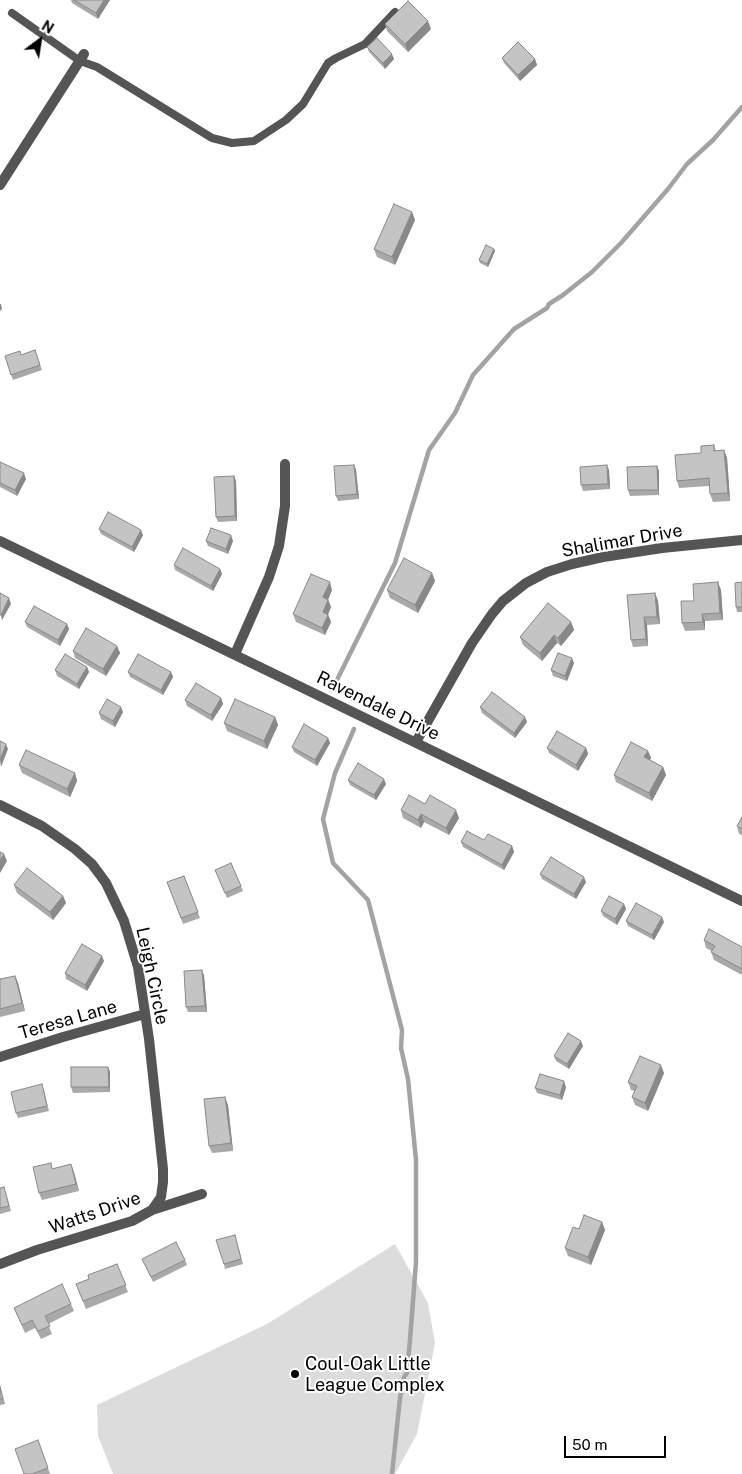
<!DOCTYPE html>
<style>
body{margin:0}
#map{position:relative;width:742px;height:1474px;overflow:hidden;background:#fff;font-family:"Public Sans",sans-serif}
canvas{display:block}
.north{position:absolute;left:15px;top:15px;width:50px;height:50px;-webkit-text-stroke:4px #fff;paint-order:stroke;rotate:31deg;font-size:14px;font-weight:700;line-height:20px;text-align:center;color:#000}
.north::after{content:'';display:block;margin:auto;width:18px;height:22px;background:#000;clip-path:polygon(50% 0,100% 100%,50% 72%,0 100%)}
.scale{position:absolute;left:564px;top:1436px;width:102px;height:22px;box-sizing:border-box;border:2px solid #000;border-top:0;padding-left:6px;font-size:15px;line-height:18px;white-space:nowrap;color:#000;-webkit-text-stroke:4px #fff;paint-order:stroke}
</style>
<div id="map">
<canvas width="742" height="1474"></canvas>
<div class="north">N</div>
<div class="scale">50 m</div>
</div>
<script>
const ctx = document.querySelector('canvas').getContext('2d');
ctx.lineJoin = 'round';
function fillPath(path, color) {
  ctx.fillStyle = color;
  ctx.fill(path, 'evenodd');
}
function shape(rows) {
  const path = new Path2D();
  for (const r of rows) {
    path.moveTo(r[0], r[1]);
    for (let i = 2; i < r.length; i += 2) path.lineTo(r[i], r[i + 1]);
  }
  return path;
}
function stroke(path, color, width, dash) {
  ctx.strokeStyle = color;
  ctx.lineWidth = width;
  ctx.lineCap = dash ? 'butt' : 'round';
  ctx.setLineDash(dash || []);
  ctx.stroke(path);
}
function label(font, color, halo, rows, align = 'center') {
  ctx.font = font + ' "Public Sans",sans-serif';
  ctx.lineWidth = 4;
  ctx.setLineDash([]);
  ctx.textBaseline = 'middle';
  ctx.strokeStyle = halo;
  ctx.fillStyle = color;
  for (const [text, x, y, turn = 0] of rows) {
    ctx.save();
    ctx.translate(x, y);
    ctx.rotate((+turn || 0) * Math.PI / 180);
    ctx.textAlign = isNaN(turn) ? turn : align;
    if (halo) ctx.strokeText(text, 0, 0);
    ctx.fillText(text, 0, 0);
    ctx.restore();
  }
}
const green = shape([
 [395,1244,428,1303,435,1343,417,1434,395,1474,113,1474,98,1436,97,1405,267,1324]
]);
const stream = shape([
 [336,682,395,563,429,450,455,413,473,375,514,329,547,308,549,304,563,295,592,272,621,243,668,189,687,164,713,140,742,107],
 [354,729,335,773,323,819,333,863,368,900,402,1030,401,1048,408,1079,416,1160,416,1262,410,1340,407,1373,404,1377,400,1398,392,1474]
]);
const service = shape([
 [12,13,80,61,97,67,212,138,232,143,254,141,286,120,303,104,328,63,336,58,365,44,395,12]
]);
const minor = shape([
 [0,185,84,54],
 [0,541,742,901],
 [235,654,269,577,279,546,285,506,285,464],
 [416,742,472,643,492,614,503,601,526,583,547,572,572,564,603,557,662,548,742,540],
 [0,805,42,826,75,849,92,864,106,883,124,921,138,967,149,1039,163,1169,163,1182,161,1197,152,1210],
 [0,1057,63,1037,145,1014],
 [0,1264,37,1250,132,1221,152,1210,202,1194]
]);
const wall = shape([
 [71,0,110,0,98,19,72,3],
 [385,24,431,29,408,52,387,31],
 [367,47,394,59,385,69,369,52],
 [502,58,535,59,537,65,520,81,504,63],
 [412,212,415,220,395,265,377,257,374,249],
 [494,249,495,251,488,267,480,263,479,260],
 [35,350,42,370,13,380,5,356,21,355],
 [714,445,716,451,724,450,727,458,730,501,713,502,710,494,709,486,679,488,677,481,701,453],
 [0,462,26,479,17,496,0,487],
 [354,465,356,470,359,499,338,501,336,496],
 [657,466,659,471,659,495,630,496,628,490],
 [609,470,610,489,583,491,581,485],
 [234,476,236,481,237,521,218,522,216,517],
 [99,529,143,535,134,552,101,534],
 [206,541,233,541,228,554,208,546],
 [174,565,220,569,222,574,213,591,175,570],
 [432,573,435,581,418,613,390,598,387,590],
 [742,582,742,612,737,612,736,607],
 [332,590,328,599,331,607,328,614,331,622,325,635,296,622,293,614],
 [721,590,723,620,705,621,705,630,685,631,682,623,694,601],
 [655,593,658,601,660,624,647,625,648,646,633,647,631,640],
 [25,622,67,624,69,629,60,646,27,627],
 [571,622,574,630,561,646,557,643,542,661,523,645,520,637],
 [117,646,120,653,106,676,75,658,73,651],
 [574,663,567,681,553,676,551,670],
 [87,667,89,672,79,689,57,676,55,670],
 [128,672,171,672,173,677,163,695,130,677],
 [221,698,223,704,212,721,187,706,185,700],
 [480,707,527,722,515,738,482,713],
 [123,712,115,727,101,719,99,713],
 [275,717,278,725,267,749,227,731,224,723],
 [328,738,330,743,317,766,294,752,292,747],
 [547,748,586,748,588,754,578,771,549,753],
 [648,751,651,758,650,760,663,767,666,775,652,801,616,782,614,775],
 [19,765,75,773,77,781,70,797,22,773],
 [348,780,386,784,376,800,350,785],
 [425,804,459,818,449,835,424,822,421,828,403,818,401,810],
 [742,817,742,835,739,834,737,826],
 [484,840,512,846,514,852,504,870,463,847,461,842],
 [540,874,586,882,576,899,542,879],
 [217,875,241,886,243,891,227,898],
 [184,876,200,918,183,924,167,882],
 [14,885,63,896,66,903,53,920,17,893],
 [624,904,626,909,617,925,603,916,601,911],
 [626,921,664,922,654,940,628,926],
 [704,940,742,947,742,975,714,960,711,952,712,951,706,948],
 [104,961,87,991,66,979,65,973],
 [204,975,207,1012,188,1012,186,1007],
 [15,976,18,983,25,1011,0,1017,0,979],
 [583,1046,569,1069,556,1061,554,1056],
 [108,1067,110,1072,110,1092,73,1093,71,1087],
 [664,1073,648,1111,635,1105,632,1097,635,1091,631,1090,628,1082],
 [566,1087,562,1100,537,1093,535,1088],
 [44,1090,49,1111,18,1118,16,1113],
 [228,1105,233,1151,212,1153,209,1146],
 [71,1164,79,1191,42,1200,39,1193],
 [0,1188,6,1193,11,1211,0,1214],
 [602,1222,605,1230,591,1265,568,1256,565,1248,579,1229],
 [235,1235,243,1264,225,1269,224,1264],
 [142,1259,185,1260,187,1265,153,1282],
 [117,1264,128,1292,86,1309,76,1284,89,1279],
 [71,1304,74,1311,48,1324,52,1334,41,1339,35,1328,25,1333,14,1308],
 [0,1385,5,1404,0,1405],
 [38,1440,50,1474,24,1474]
]);
const shadedWall = shape([
 [104,0,110,0,98,19,96,13],
 [428,21,431,29,408,52,405,44],
 [392,54,394,59,385,69,383,63],
 [535,59,537,65,520,81,518,75],
 [412,212,415,220,395,265,392,257],
 [494,249,495,251,488,267,487,264],
 [0,304,1,304,2,309,0,311],
 [724,450,727,458,730,501,728,493],
 [354,465,356,470,359,499,357,494],
 [607,465,609,470,610,489,608,484],
 [657,466,659,471,659,495,658,490],
 [24,473,26,479,17,496,15,490],
 [234,476,236,481,237,521,235,516],
 [141,530,143,535,134,552,132,547],
 [231,535,233,541,228,554,226,549],
 [220,569,222,574,213,591,211,586],
 [432,573,435,581,418,613,415,605],
 [330,582,332,590,326,605,323,597],
 [718,582,721,590,723,620,720,613],
 [655,593,658,601,660,624,657,617],
 [9,598,11,604,2,620,1,615],
 [328,600,331,607,326,620,323,612],
 [702,614,705,621,705,630,703,622],
 [328,615,331,622,325,635,322,628],
 [644,617,647,625,648,646,646,639],
 [571,622,574,630,561,646,558,638],
 [67,624,69,629,60,646,58,640],
 [554,635,557,643,542,661,540,653],
 [117,646,120,653,106,676,103,669],
 [572,658,574,663,567,681,565,676],
 [87,667,89,672,79,689,77,684],
 [171,672,173,677,163,695,161,690],
 [221,698,223,704,212,721,211,715],
 [121,707,123,712,115,727,113,721],
 [275,717,278,725,267,749,264,741],
 [525,717,527,722,515,738,514,733],
 [328,738,330,743,317,766,315,760],
 [6,744,8,749,1,767,0,760],
 [586,748,588,754,578,771,576,765],
 [648,751,651,758,647,764,644,757],
 [663,767,666,775,652,801,649,793],
 [75,773,77,781,70,797,67,789],
 [384,779,386,784,376,800,374,795],
 [456,810,459,818,449,835,446,828],
 [421,814,424,822,421,828,418,820],
 [512,846,514,852,504,870,502,865],
 [4,854,7,861,0,873,0,860],
 [584,877,586,882,576,899,574,894],
 [63,896,66,903,53,920,50,912],
 [624,904,626,909,617,925,615,919],
 [662,917,664,922,654,940,652,935],
 [102,956,104,961,87,991,85,985],
 [202,970,204,975,207,1012,205,1006],
 [15,976,18,983,25,1011,22,1003],
 [581,1041,583,1046,569,1069,567,1064],
 [661,1065,664,1073,648,1111,645,1103],
 [108,1067,110,1072,110,1092,109,1087],
 [564,1081,566,1087,562,1100,560,1095],
 [225,1097,228,1105,233,1151,231,1143],
 [71,1164,74,1172,79,1191,76,1184],
 [602,1222,605,1230,591,1265,588,1257]
]);
const building = shape([
 [74,0,104,0,96,13,74,0],
 [408,1,428,21,405,44,385,24,408,1],
 [377,38,392,54,383,63,367,47,377,38],
 [518,42,535,59,518,75,502,58,518,42],
 [394,204,412,212,392,257,374,249,394,204],
 [486,245,494,249,487,264,479,260,486,245],
 [35,350,40,365,11,375,5,356,20,351,21,355,35,350],
 [714,445,714,451,724,450,728,493,710,494,709,478,677,481,675,455,701,453,701,446,714,445],
 [0,462,24,473,15,490,0,483,0,462],
 [354,465,357,494,336,496,334,466,354,465],
 [607,465,608,484,581,485,580,467,607,465],
 [657,466,658,490,628,490,627,467,657,466],
 [234,476,235,516,216,517,214,477,234,476],
 [108,512,141,530,132,547,99,529,108,512],
 [211,528,231,535,226,549,206,541,211,528],
 [183,548,220,569,211,586,174,565,183,548],
 [404,558,432,573,415,605,387,590,404,558],
 [311,574,330,582,323,597,328,600,323,612,328,615,322,628,293,614,311,574],
 [718,582,720,613,702,614,703,622,682,623,681,601,694,601,693,584,718,582],
 [742,582,742,607,736,607,735,583,742,582],
 [0,593,9,598,1,615,0,615,0,593],
 [655,593,657,617,644,617,646,639,631,640,627,595,655,593],
 [548,603,571,622,558,638,554,635,540,653,520,637,548,603],
 [34,606,67,624,58,640,25,622,34,606],
 [86,628,117,646,103,669,73,651,86,628],
 [558,653,572,658,565,676,551,670,558,653],
 [65,654,87,667,77,684,55,670,65,654],
 [138,654,171,672,161,690,128,672,138,654],
 [196,683,221,698,211,715,185,700,196,683],
 [492,692,525,717,514,733,480,707,492,692],
 [107,699,121,707,113,721,99,713,107,699],
 [235,699,275,717,264,741,224,723,235,699],
 [304,724,328,738,315,760,292,747,304,724],
 [557,731,586,748,576,765,547,748,557,731],
 [0,741,6,744,0,760,0,741],
 [631,742,648,751,644,757,663,767,649,793,614,775,631,742],
 [26,750,75,773,67,789,19,765,26,750],
 [358,763,384,779,374,795,348,780,358,763],
 [409,795,425,804,430,795,456,810,446,828,421,814,418,820,401,810,409,795],
 [742,817,742,829,737,826,742,817],
 [467,831,484,840,488,834,512,846,502,865,461,842,467,831],
 [0,852,4,854,0,860,0,852],
 [551,857,584,877,574,894,540,874,551,857],
 [231,863,241,886,225,893,215,870,231,863],
 [27,868,63,896,50,912,14,885,27,868],
 [184,876,198,912,181,918,167,882,184,876],
 [609,896,624,904,615,919,601,911,609,896],
 [636,903,662,917,652,935,626,921,636,903],
 [709,929,742,947,742,969,711,952,715,946,704,940,709,929],
 [82,944,102,956,85,985,65,973,82,944],
 [202,970,205,1006,186,1007,184,971,202,970],
 [15,976,22,1003,0,1009,0,979,15,976],
 [568,1033,581,1041,567,1064,554,1056,568,1033],
 [640,1056,661,1065,645,1103,632,1097,637,1086,628,1082,640,1056],
 [71,1067,108,1067,109,1087,71,1087,71,1067],
 [540,1074,564,1081,560,1095,535,1088,540,1074],
 [42,1084,47,1106,16,1113,11,1092,42,1084],
 [225,1097,231,1143,209,1146,204,1099,225,1097],
 [51,1163,52,1169,71,1164,76,1184,39,1193,33,1167,51,1163],
 [4,1187,9,1206,0,1208,0,1188,4,1187],
 [584,1215,602,1222,588,1257,565,1248,573,1227,579,1229,584,1215],
 [235,1235,241,1259,224,1264,216,1240,235,1235],
 [176,1242,185,1260,151,1277,142,1259,176,1242],
 [117,1264,126,1285,83,1301,76,1284,89,1279,88,1275,117,1264],
 [62,1284,71,1304,45,1316,50,1326,38,1331,32,1320,22,1325,14,1308,62,1284],
 [0,1387,3,1399,0,1399,0,1387],
 [38,1440,48,1468,32,1474,24,1474,15,1449,38,1440]
]);
const markers = [
 [295,1374,5,"#000"]
];
const streetNames = [
 ["Shalimar Drive",622,541,-10],
 ["Ravendale Drive",378,706,26],
 ["Leigh Circle",152,976,78],
 ["Teresa Lane",68,1020,-16],
 ["Watts Drive",95,1213,-19]
];
const poiNames = [
 ["Coul-Oak Little",305,1364],
 ["League Complex",305,1385]
];
fillPath(green, '#dcdcdc');
stroke(stream, '#a3a3a3', 4.5);
stroke(service, '#555', 8);
stroke(minor, '#555', 10);
fillPath(wall, '#a9a9a9');
fillPath(shadedWall, '#898989');
fillPath(building, '#c4c4c4');
stroke(building, '#898989', 1);
for (const [x, y, r, color] of markers) {
  const dot = new Path2D();
  dot.arc(x, y, r, 0, 2 * Math.PI);
  ctx.fillStyle = color;
  ctx.fill(dot);
  stroke(dot, '#fff', 2);
}
label('18px', '#000', '#fff', streetNames);
label('18px', '#000', '#fff', poiNames, 'left');
</script>
